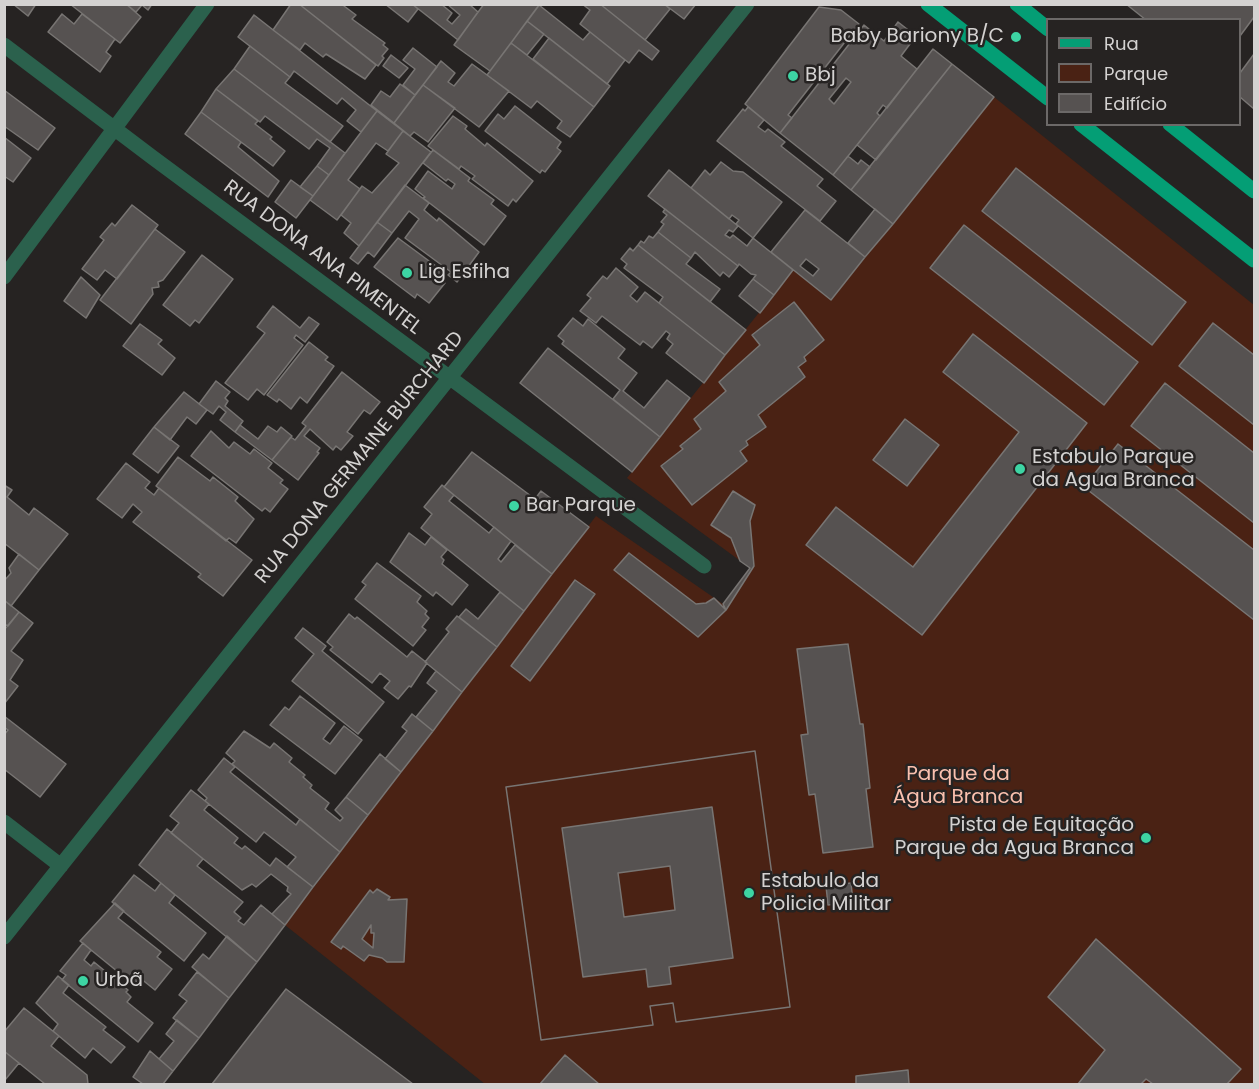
<!DOCTYPE html>
<meta charset="utf-8">
<style>
body{margin:0}
#map{position:relative;width:1259px;height:1089px;overflow:hidden;background:#262322;font-family:Poppins,sans-serif}
canvas{display:block}
.frame{position:absolute;inset:0;border:6px solid #d4d2d1;pointer-events:none}
.legend{position:absolute;left:1046px;top:18px;width:195px;height:108px;box-sizing:border-box;background:#262322;border:2px solid #6c6968;margin:0;padding:8px 10px;list-style:none;font-size:18px;color:#d4d2d1}
.legend li{display:flex;align-items:center;gap:12px;height:30px}
.legend b{width:30px;border:2px solid #6c6968}
</style>
<div id="map">
<canvas width="1259" height="1089"></canvas>
<div class="frame"></div>
<ul class="legend">
<li><b style="height:8px;background:#049e75"></b>Rua</li>
<li><b style="height:16px;background:#4a2214"></b>Parque</li>
<li><b style="height:16px;background:#565251"></b>Edifício</li>
</ul>
</div>
<script>
const ctx = document.querySelector('canvas').getContext('2d');
ctx.lineJoin = 'round';
function fillPath(path, color) {
  ctx.fillStyle = color;
  ctx.fill(path, 'evenodd');
}
function shape(rows) {
  const path = new Path2D();
  for (const r of rows) {
    path.moveTo(r[0], r[1]);
    for (let i = 2; i < r.length; i += 2) path.lineTo(r[i], r[i + 1]);
  }
  return path;
}
function stroke(path, color, width, dash) {
  ctx.strokeStyle = color;
  ctx.lineWidth = width;
  ctx.lineCap = dash ? 'butt' : 'round';
  ctx.setLineDash(dash || []);
  ctx.stroke(path);
}
function label(font, color, halo, rows, align = 'center') {
  ctx.font = font + ' Poppins,sans-serif';
  ctx.lineWidth = 5;
  ctx.setLineDash([]);
  ctx.textBaseline = 'middle';
  ctx.strokeStyle = halo;
  ctx.fillStyle = color;
  for (const [text, x, y, turn = 0] of rows) {
    ctx.save();
    ctx.translate(x, y);
    ctx.rotate((+turn || 0) * Math.PI / 180);
    ctx.textAlign = isNaN(turn) ? turn : align;
    if (halo) ctx.strokeText(text, 0, 0);
    ctx.fillText(text, 0, 0);
    ctx.restore();
  }
}
const green = shape([
 [994,97,1254,305,1254,1084,485,1084,285,925,596,516,723,604,750,568,627,478,793,270,831,300]
]);
const building = shape([
 [13,4,36,4,28,16,13,4],
 [70,4,126,4,141,17,120,43,70,4],
 [126,4,152,4,148,10,142,5,136,12,126,4],
 [291,4,299,4,376,65,365,79,326,54,323,57,305,43,300,50,273,30,291,4],
 [299,4,346,4,344,6,356,15,352,19,385,43,383,45,388,49,382,56,384,58,378,66,299,4],
 [385,4,412,4,418,9,408,22,385,4],
 [412,4,441,4,452,13,447,20,452,24,460,15,447,4,469,4,478,12,458,40,412,4],
 [484,4,540,4,490,71,454,45,484,4],
 [582,4,600,4,659,51,652,60,639,50,629,63,580,24,590,10,582,4],
 [600,4,664,4,670,9,645,40,600,4],
 [664,4,696,4,684,19,664,4],
 [1126,4,1254,4,1254,17,1240,36,1240,20,1146,20,1126,4],
 [539,5,583,40,590,32,625,60,607,84,527,21,539,5],
 [819,7,841,10,859,24,788,115,792,118,780,133,745,104,819,7],
 [62,14,74,24,82,14,115,39,106,52,111,56,100,72,48,32,62,14],
 [254,15,377,111,361,132,347,121,356,110,342,98,337,104,294,71,290,77,238,37,254,15],
 [527,21,544,34,527,55,511,43,527,21],
 [898,22,916,36,901,56,917,69,887,108,883,105,877,113,880,116,833,175,780,133,864,25,884,41,898,22],
 [846,78,851,82,834,104,829,99,846,78],
 [549,38,610,86,594,107,533,59,549,38],
 [511,43,594,107,570,137,557,128,562,121,537,101,531,108,487,75,511,43],
 [250,46,290,77,285,83,343,126,330,142,234,69,250,46],
 [413,48,437,67,415,95,403,85,415,69,403,60,413,48],
 [933,49,952,64,876,160,857,145,933,49],
 [1254,54,1254,109,1240,97,1240,73,1254,54],
 [391,55,408,68,399,78,383,66,391,55],
 [441,61,455,73,448,82,454,86,472,64,509,91,479,127,423,85,441,61],
 [952,64,994,97,893,224,851,190,952,64],
 [234,69,345,153,329,175,317,166,330,148,317,139,309,149,265,116,260,122,216,89,234,69],
 [400,84,415,95,394,123,371,105,381,91,390,97,400,84],
 [423,85,455,108,428,142,414,132,410,136,394,123,423,85],
 [216,89,258,121,255,124,272,137,270,139,285,151,273,166,201,112,216,89],
 [4,90,55,128,38,150,4,126,4,90],
 [515,106,561,142,557,148,561,151,545,172,542,170,540,173,485,131,498,114,504,119,515,106],
 [748,107,764,120,758,127,765,132,768,129,785,142,781,146,823,179,817,186,836,201,820,221,717,141,743,109,745,111,748,107],
 [377,111,403,131,388,151,376,143,348,180,360,189,337,220,310,200,377,111],
 [201,112,241,142,238,147,279,181,268,197,185,134,201,112],
 [453,116,467,126,465,129,478,140,485,146,487,143,533,181,516,202,513,199,508,206,472,179,475,176,461,166,459,169,428,146,453,116],
 [403,131,431,152,359,246,344,233,351,223,341,215,362,186,372,193,399,163,386,154,403,131],
 [4,137,31,158,13,182,4,176,4,137],
 [433,150,470,178,468,181,494,200,491,204,506,216,484,245,423,198,425,197,415,189,428,171,452,189,455,184,448,179,446,181,423,163,433,150],
 [848,156,858,164,861,160,870,167,851,190,833,175,848,156],
 [721,162,733,171,743,172,782,202,753,238,736,224,739,220,732,215,729,219,691,188,705,170,710,175,721,162],
 [317,166,329,175,313,196,300,187,317,166],
 [1016,168,1186,302,1152,345,982,211,1016,168],
 [669,170,738,226,733,232,729,230,725,235,730,238,733,235,747,246,753,238,793,270,774,295,753,279,756,275,751,274,739,264,738,266,648,196,669,170],
 [291,180,313,196,296,218,275,202,291,180],
 [405,185,429,203,424,210,437,221,439,218,479,252,457,282,448,275,451,272,405,238,419,219,409,211,392,233,377,222,405,185],
 [132,205,158,225,117,279,105,270,97,280,82,269,104,240,100,237,112,223,115,226,132,205],
 [665,209,738,266,729,277,723,272,720,276,695,252,691,258,658,232,664,224,661,222,667,215,663,212,665,209],
 [875,209,893,224,865,257,848,243,875,209],
 [805,210,865,257,831,300,771,252,805,210],
 [806,259,819,269,813,276,800,266,806,259],
 [377,222,392,233,374,257,368,252,358,264,350,258,377,222],
 [964,225,1138,362,1104,405,930,268,964,225],
 [155,229,185,252,163,280,158,282,159,287,152,288,153,294,131,324,100,300,155,229],
 [658,232,691,258,686,264,720,289,710,302,638,245,641,241,644,243,649,236,653,238,658,232],
 [398,238,444,272,439,278,445,283,429,303,417,294,415,298,374,267,398,238],
 [638,245,746,330,725,355,659,303,663,297,624,268,627,264,621,259,630,248,633,251,638,245],
 [202,255,233,279,199,323,195,320,190,326,163,305,202,255],
 [616,268,638,287,630,296,637,302,645,292,725,355,704,383,666,353,673,344,667,339,670,334,666,331,652,348,643,341,640,345,602,316,596,323,580,311,591,298,587,295,603,276,607,279,616,268],
 [81,277,100,295,86,318,64,301,81,277],
 [753,279,774,295,760,313,739,296,753,279],
 [794,302,824,340,804,357,806,361,798,367,805,377,758,415,766,427,746,441,748,445,740,451,747,461,692,505,661,466,683,449,680,446,701,429,694,419,726,391,719,382,760,345,752,335,794,302],
 [273,306,300,328,309,317,319,324,305,342,296,335,294,338,303,345,264,395,257,389,248,400,225,383,265,333,257,327,273,306],
 [573,318,583,326,588,319,625,349,618,358,637,373,623,391,644,408,667,380,690,398,660,437,613,399,620,390,562,344,564,341,558,336,573,318],
 [1213,323,1254,355,1254,425,1179,366,1213,323],
 [140,324,162,340,158,344,175,358,162,375,123,346,140,324],
 [973,334,1087,423,922,635,806,545,836,507,913,567,1019,432,943,372,973,334],
 [309,342,328,357,325,360,334,366,307,403,300,397,291,409,279,399,277,402,267,395,309,342],
 [548,348,660,437,632,472,520,383,548,348],
 [342,372,380,402,370,414,364,410,347,432,353,436,341,450,336,446,333,450,310,429,304,436,320,448,317,452,319,453,298,480,272,460,291,437,295,440,306,426,302,423,342,372],
 [216,381,230,392,225,398,228,401,225,406,243,421,235,432,220,420,226,412,219,406,213,414,199,404,216,381],
 [1165,383,1254,453,1254,523,1131,426,1165,383],
 [184,392,207,410,196,424,187,417,170,440,154,427,184,392],
 [905,419,939,445,907,486,873,460,905,419],
 [240,425,258,439,268,426,277,432,281,427,292,436,272,460,235,432,240,425],
 [154,427,179,446,158,473,133,454,154,427],
 [211,431,229,448,234,442,250,454,254,449,272,463,268,468,283,480,280,483,288,489,270,512,265,508,262,511,191,456,211,431],
 [1118,444,1254,550,1254,620,1084,487,1118,444],
 [472,452,535,499,541,491,589,527,552,574,444,487,472,452],
 [178,457,210,481,213,477,238,497,235,501,254,519,236,543,229,538,226,541,156,486,178,457],
 [126,463,150,482,145,488,154,495,159,488,252,560,223,596,198,577,201,574,133,522,142,512,133,504,122,518,97,499,126,463],
 [4,485,12,490,7,497,29,515,34,508,68,534,39,570,4,543,4,485],
 [442,485,454,495,449,501,489,533,494,527,511,541,498,559,501,562,515,545,552,574,524,611,421,528,432,514,424,507,442,485],
 [733,491,755,505,750,521,754,566,726,610,723,604,750,568,740,561,731,538,711,525,733,491],
 [409,533,425,545,431,537,447,550,441,557,444,560,442,564,468,585,452,605,436,592,433,596,390,562,409,533],
 [629,553,696,604,706,603,714,598,726,610,698,637,614,570,629,553],
 [19,554,39,570,11,606,4,600,4,581,11,573,9,568,19,554],
 [377,563,421,596,417,602,427,611,425,614,429,618,422,627,426,630,413,646,355,599,366,585,362,582,377,563],
 [575,580,595,594,530,681,511,666,575,580],
 [500,592,524,611,497,647,459,617,466,609,478,619,500,592],
 [4,600,19,612,8,626,4,624,4,600],
 [19,612,33,623,11,651,23,660,10,680,18,686,4,704,4,630,19,612],
 [349,614,355,619,357,617,407,657,412,651,427,663,411,687,409,686,398,699,384,688,390,681,380,673,372,683,330,650,333,647,327,642,349,614],
 [457,616,497,647,462,692,425,662,449,632,446,629,457,616],
 [303,628,326,646,322,651,384,702,358,734,292,681,314,654,295,638,303,628],
 [848,644,860,724,863,724,870,788,866,789,873,847,823,853,815,794,809,795,801,735,808,734,797,649,848,644],
 [436,671,462,692,433,731,416,717,437,691,427,683,436,671],
 [300,696,335,723,323,739,330,744,344,726,362,740,335,774,270,725,285,707,289,710,300,696],
 [412,714,433,731,401,772,385,759,407,731,402,727,412,714],
 [4,716,66,764,40,797,4,769,4,735,8,730,4,727,4,716],
 [244,731,270,748,274,743,292,758,289,762,305,775,303,777,312,785,310,788,329,803,325,809,340,821,343,818,335,810,346,797,368,815,340,852,232,764,235,761,226,753,244,731],
 [755,751,790,1007,676,1022,673,1003,650,1006,653,1025,541,1040,506,787,755,751],
 [712,807,733,958,669,967,671,984,648,987,646,969,583,977,562,828,712,807],
 [755,751,790,1007,676,1022,673,1003,650,1006,653,1025,541,1040,506,787,755,751],
 [380,754,401,772,368,815,346,797,380,754],
 [224,758,235,767,230,772,296,825,300,819,340,852,313,887,287,867,296,857,264,832,256,842,205,801,207,798,198,790,224,758],
 [191,790,209,804,204,810,238,838,234,843,242,849,245,846,270,866,276,858,313,887,285,925,272,914,291,894,287,891,288,887,271,874,256,887,252,884,242,890,171,833,179,823,170,816,191,790],
 [167,829,203,859,197,866,243,902,234,912,241,918,238,921,244,925,261,905,285,925,257,962,139,865,167,829],
 [670,866,675,910,624,917,618,873,670,866],
 [134,875,155,891,161,883,175,895,169,903,206,933,184,961,112,902,134,875],
 [851,883,853,902,828,905,826,886,851,883],
 [377,889,390,897,388,900,407,899,404,962,387,962,382,958,369,955,364,961,343,946,341,949,331,942,370,890,373,893,377,889],
 [371,925,371,933,374,933,373,948,362,939,371,925],
 [115,903,124,911,118,918,161,952,157,957,172,969,155,990,140,978,134,985,80,941,115,903],
 [227,936,257,962,229,998,192,967,203,954,209,959,227,936],
 [1096,939,1241,1069,1227,1084,1153,1084,1146,1079,1141,1084,1078,1084,1105,1050,1048,997,1096,939],
 [83,943,91,950,84,960,91,966,94,962,128,990,126,992,131,997,127,1002,153,1023,138,1042,62,980,66,975,60,971,83,943],
 [197,972,229,998,199,1038,173,1018,187,1001,179,995,197,972],
 [58,976,69,985,63,993,106,1027,103,1030,125,1047,111,1063,93,1048,85,1058,53,1031,58,1024,36,1003,58,976],
 [286,989,413,1084,212,1084,286,989],
 [24,1008,59,1036,51,1046,87,1075,88,1084,45,1084,4,1051,4,1032,24,1008],
 [177,1020,199,1038,173,1071,159,1059,174,1041,166,1034,177,1020],
 [4,1051,19,1063,5,1080,4,1080,4,1051],
 [150,1051,173,1071,163,1084,143,1084,133,1077,150,1051],
 [565,1055,599,1084,540,1084,565,1055],
 [908,1070,909,1084,856,1084,856,1076,908,1070]
]);
const street = shape([
 [4,45,152,157,704,566],
 [4,277,207,4],
 [4,822,61,866],
 [4,937,747,4]
]);
const primary = shape([
 [928,4,1048,98],
 [1017,4,1048,29],
 [1081,124,1254,260],
 [1170,124,1254,191]
]);
const markers = [
 [1016,37,6,"#3dd4a3"],
 [793,76,6,"#3dd4a3"],
 [407,273,6,"#3dd4a3"],
 [1020,469,6,"#3dd4a3"],
 [514,506,6,"#3dd4a3"],
 [1146,838,6,"#3dd4a3"],
 [749,893,6,"#3dd4a3"],
 [83,981,6,"#3dd4a3"]
];
const poiNames = [
 ["Baby Bariony B/C",1004,37,"right"],
 ["Bbj",805,76],
 ["Lig Esfiha",419,273],
 ["Estabulo Parque",1032,458],
 ["da Agua Branca",1032,481],
 ["Bar Parque",526,506],
 ["Pista de Equitação",1134,826,"right"],
 ["Parque da Agua Branca",1134,849,"right"],
 ["Estabulo da",761,882],
 ["Policia Militar",761,905],
 ["Urbã",95,981]
];
const streetNames = [
 ["RUA DONA ANA PIMENTEL",322,258,37],
 ["RUA DONA GERMAINE BURCHARD",360,458,-51]
];
const parkNames = [
 ["Parque da",958,775],
 ["Água Branca",958,798]
];
fillPath(green, '#4a2214');
fillPath(building, '#565251');
stroke(building, '#787573', 1.5);
stroke(street, '#2b614d', 15);
stroke(primary, '#049e75', 15);
for (const [x, y, r, color] of markers) {
  const dot = new Path2D();
  dot.arc(x, y, r, 0, 2 * Math.PI);
  ctx.fillStyle = color;
  ctx.fill(dot);
  stroke(dot, '#262322', 2);
}
label('20px', '#d4d2d1', '#262322', poiNames, 'left');
label('20px', '#d4d2d1', '#262322', streetNames);
label('20px', '#fac0ae', '#262322', parkNames);
</script>
